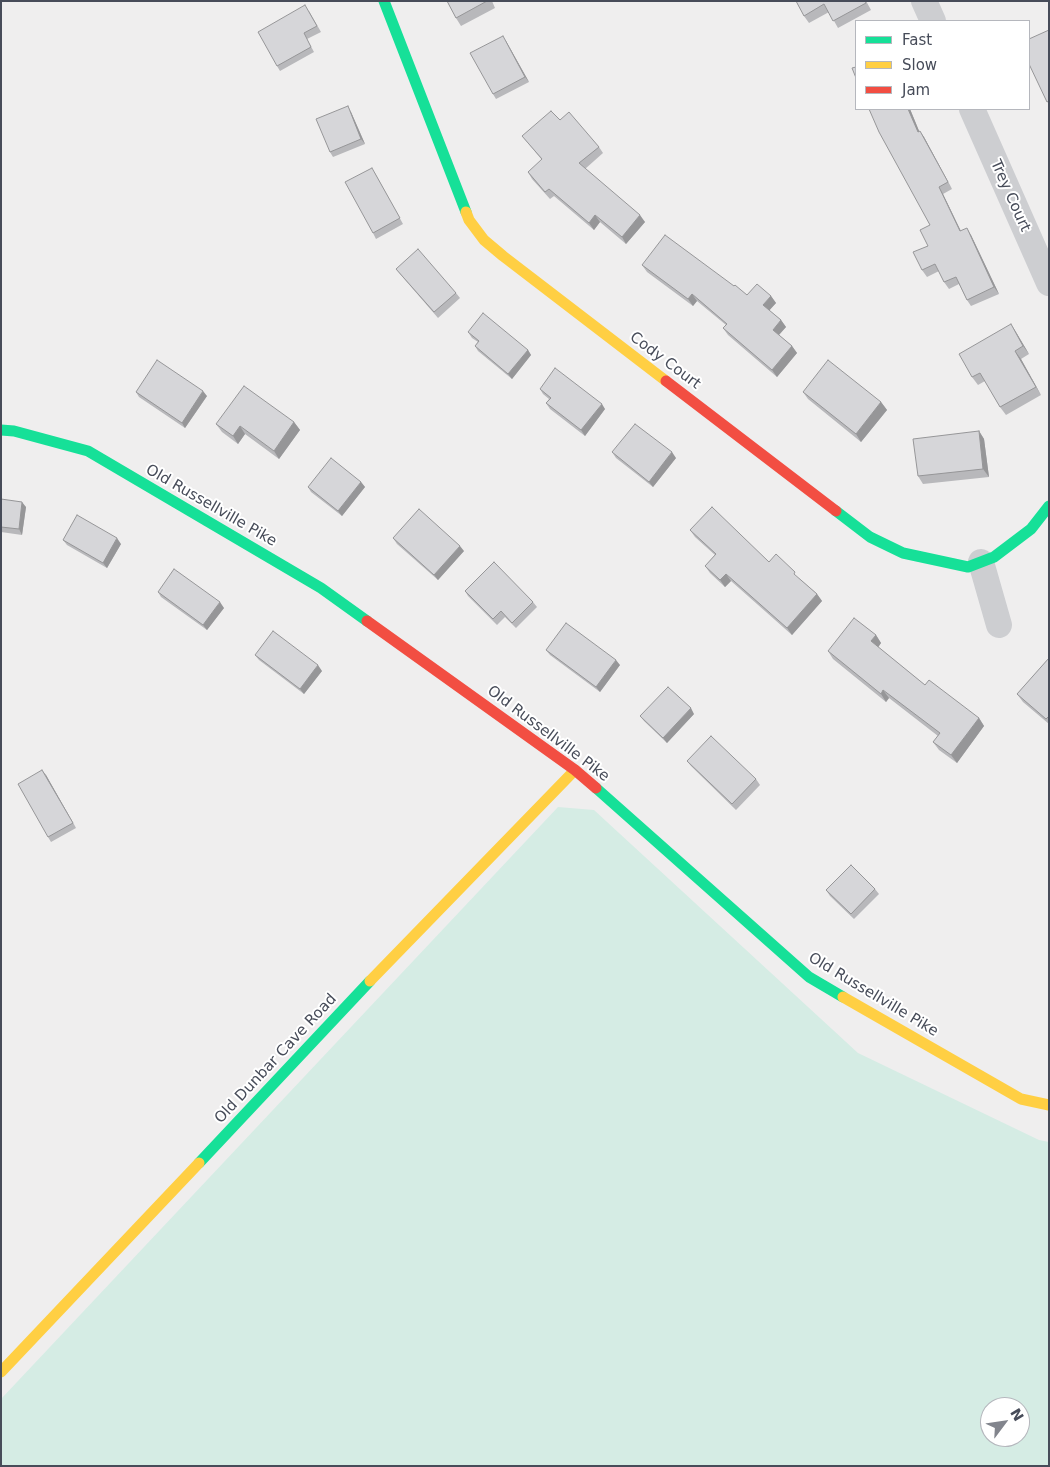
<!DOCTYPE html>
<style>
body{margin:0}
#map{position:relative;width:1050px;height:1467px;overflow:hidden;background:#efeeee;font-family:"DejaVu Sans",sans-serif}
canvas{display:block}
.frame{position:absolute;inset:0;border:2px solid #474c59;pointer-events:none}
.legend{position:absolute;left:855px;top:20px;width:175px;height:90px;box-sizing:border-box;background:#fff;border:1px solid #b5b7bd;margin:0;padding:6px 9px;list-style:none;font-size:15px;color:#474c59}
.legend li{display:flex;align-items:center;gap:10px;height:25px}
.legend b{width:25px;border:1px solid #b5b7bd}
.north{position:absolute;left:980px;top:1397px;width:50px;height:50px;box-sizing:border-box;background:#fff;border:1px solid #b5b7bd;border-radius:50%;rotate:59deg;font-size:14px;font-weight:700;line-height:20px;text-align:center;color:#474c59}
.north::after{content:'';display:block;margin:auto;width:18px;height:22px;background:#82858d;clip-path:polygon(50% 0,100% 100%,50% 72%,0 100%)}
</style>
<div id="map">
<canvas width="1050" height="1467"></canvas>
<div class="frame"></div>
<ul class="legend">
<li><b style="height:6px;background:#16e098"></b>Fast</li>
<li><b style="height:6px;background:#ffcf43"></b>Slow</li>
<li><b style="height:6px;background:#f24e42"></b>Jam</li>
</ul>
<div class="north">N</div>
</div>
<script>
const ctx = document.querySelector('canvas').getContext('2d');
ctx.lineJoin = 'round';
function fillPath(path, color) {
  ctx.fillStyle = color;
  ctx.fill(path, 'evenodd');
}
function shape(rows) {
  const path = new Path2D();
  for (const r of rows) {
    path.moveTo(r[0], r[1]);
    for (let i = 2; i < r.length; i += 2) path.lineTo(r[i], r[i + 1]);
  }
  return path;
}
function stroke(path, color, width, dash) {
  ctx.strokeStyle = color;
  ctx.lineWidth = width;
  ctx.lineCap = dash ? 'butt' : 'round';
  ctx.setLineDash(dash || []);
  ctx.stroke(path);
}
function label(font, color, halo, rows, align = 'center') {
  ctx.font = font + ' "DejaVu Sans",sans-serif';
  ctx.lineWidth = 4;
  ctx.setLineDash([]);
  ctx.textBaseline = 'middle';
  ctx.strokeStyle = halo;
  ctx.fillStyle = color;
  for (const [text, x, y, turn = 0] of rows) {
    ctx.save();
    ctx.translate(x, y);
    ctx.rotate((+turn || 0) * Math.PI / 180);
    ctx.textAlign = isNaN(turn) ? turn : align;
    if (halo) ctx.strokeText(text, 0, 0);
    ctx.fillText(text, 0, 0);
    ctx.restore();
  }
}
const green = shape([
 [558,807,594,810,858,1053,1039,1140,1049,1142,1049,1466,1,1466,1,1399],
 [990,1407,1020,1407,1020,1437,990,1437]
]);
const street = shape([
 [924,1,933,21],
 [972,109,1049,283],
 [981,562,999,625]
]);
const fast = shape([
 [384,1,466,212],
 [1,430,14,431,88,451,321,588,367,621],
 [836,511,870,537,903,553,968,567,994,557,1031,529,1049,506],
 [596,788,809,977,843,997],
 [199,1163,370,981]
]);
const slow = shape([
 [466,212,469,220,484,240,503,256,666,381],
 [370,981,575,770],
 [843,997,1021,1099,1049,1105],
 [1,1372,199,1163]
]);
const jam = shape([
 [666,381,836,511],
 [367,621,575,770,596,788]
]);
const wall = shape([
 [447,1,492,1,495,8,461,26,456,18],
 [796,1,866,1,871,10,838,28,829,12,809,23,804,16],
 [309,11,321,32,307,39,314,52,280,71,277,66],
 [506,41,529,82,496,99,493,94],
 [869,109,910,109,919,131,924,137,952,189,943,194,961,231,971,235,999,294,971,306,967,300,959,284,949,289,944,282,939,271,927,277,922,270,928,246,930,225],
 [351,112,365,144,333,157,330,152],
 [560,120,599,147,603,153,585,169,645,222,626,244,600,222,594,230,554,196,550,199,532,179,528,172,542,160,522,136],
 [375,173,403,224,376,239,373,233],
 [642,265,734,286,747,295,771,296,776,303,769,310,781,320,786,327,779,335,792,346,797,353,777,377,728,335,723,328,726,325,697,301,693,306,647,272],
 [396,269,456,293,460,298,438,318,400,274],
 [1011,324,1029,354,1021,359,1041,395,1006,415,1000,407,985,381,978,385,972,377],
 [468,332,528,350,531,355,512,379,478,351,475,346,478,342,472,338],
 [540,389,605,409,585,436,550,409,546,403,549,399,543,394],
 [136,392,207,396,185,428,139,397],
 [803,392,881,402,887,410,861,442,808,399],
 [294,422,300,430,279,459,245,434,238,444,222,432,216,424],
 [979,431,984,439,989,477,923,484,918,476],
 [612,452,676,458,653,487,616,458],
 [361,482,365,487,342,516,311,492,308,487],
 [1,499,26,507,22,535,1,532],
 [690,530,769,562,800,579,817,594,822,601,792,635,731,581,725,587,710,573,705,566,715,555,695,537],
 [393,538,464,551,438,580,397,544],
 [63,540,121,544,107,568,67,545],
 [465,591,533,602,537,607,516,628,505,617,497,625,468,596],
 [158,592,224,608,207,630,161,597],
 [876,635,881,643,878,647,925,685,979,718,984,726,957,763,939,750,933,742,938,736,889,698,886,702,833,659,828,651],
 [546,650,620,665,600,692,550,655],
 [255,655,322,671,304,694,259,660],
 [1049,658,1049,724,1023,702,1017,694],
 [694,714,667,743,644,721,640,716],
 [687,761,756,779,760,785,736,810,691,766],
 [46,775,76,828,51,842,48,837],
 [875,889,879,894,854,919,830,896,826,890]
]);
const shadedWall = shape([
 [503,36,506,41,529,82,525,77],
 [348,106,351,112,365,144,361,139],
 [908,109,910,109,922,138,918,132],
 [920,131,924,137,952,189,948,182],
 [939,187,943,194,964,238,960,231],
 [595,215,600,222,594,230,589,223],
 [640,215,645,222,626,244,622,237],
 [967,228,971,235,999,294,994,287],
 [692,294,697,301,693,306,688,299],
 [771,296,776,303,768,312,763,305],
 [781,320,786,327,777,337,773,330],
 [1011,324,1016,332,1029,354,1023,346],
 [792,346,797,353,777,377,772,370],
 [528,350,531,355,512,379,508,374],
 [1015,351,1021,359,1041,395,1036,387],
 [203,391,207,396,185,428,182,423],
 [881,402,887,410,861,442,856,434],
 [602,404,605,409,585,436,581,430],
 [294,422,300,430,279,459,274,451],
 [240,426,245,434,238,444,233,436],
 [979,431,984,439,989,477,983,469],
 [672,452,676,458,653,487,649,482],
 [361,482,365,487,342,516,338,511],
 [22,502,26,507,22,535,19,529],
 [117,538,121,544,107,568,103,563],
 [460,546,464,551,438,580,434,575],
 [726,574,731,581,725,587,720,580],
 [817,594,822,601,792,635,787,628],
 [220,602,224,608,207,630,203,625],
 [876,635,881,643,877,649,871,641],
 [616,660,620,665,600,692,596,687],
 [318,665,322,671,304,694,300,689],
 [883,690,889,698,886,702,881,694],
 [691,708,694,714,667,743,663,738],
 [979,718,984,726,957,763,951,755],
 [42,770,46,775,76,828,73,823]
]);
const building = shape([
 [447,1,487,1,456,18,447,1],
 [796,1,865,1,866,3,833,21,824,4,804,16,796,1],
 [305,5,317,26,304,33,311,47,277,66,258,32,305,5],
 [1049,30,1049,101,1047,102,1029,64,1029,39,1049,30],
 [503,36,525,77,493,94,470,53,503,36],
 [856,67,856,78,852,68,856,67],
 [348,106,361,139,330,152,316,119,348,106],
 [869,109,908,109,918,132,920,131,948,182,939,187,960,231,967,228,994,287,967,300,956,277,944,282,935,264,922,270,913,252,928,246,920,230,930,225,879,132,869,109],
 [551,111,560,120,569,112,599,147,579,163,640,215,622,237,595,215,589,223,549,189,545,192,528,172,542,159,522,136,551,111],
 [372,168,400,218,373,233,345,182,372,168],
 [665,235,734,286,735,285,747,295,757,284,771,296,763,305,781,320,773,330,792,346,772,370,723,328,727,324,692,294,688,299,642,265,665,235],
 [418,249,456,293,434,312,396,269,418,249],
 [483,313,528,350,508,374,475,346,479,341,468,332,483,313],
 [1011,324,1023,346,1015,351,1036,387,1000,407,980,373,972,377,959,354,1011,324],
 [157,360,203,391,182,423,136,392,157,360],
 [828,360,881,402,856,434,803,392,828,360],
 [555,368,602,404,581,430,546,403,551,398,540,389,555,368],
 [244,386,294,422,274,451,240,426,233,436,216,424,244,386],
 [635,424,672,452,649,482,612,452,635,424],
 [979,431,983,469,918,476,913,439,979,431],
 [331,458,361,482,338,511,308,487,331,458],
 [1,499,22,502,19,529,1,527,1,499],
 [712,507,769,562,776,554,795,572,794,574,817,594,787,628,726,574,720,580,705,566,716,554,690,530,712,507],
 [419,509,460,546,434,575,393,538,419,509],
 [77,515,117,538,103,563,63,540,77,515],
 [494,562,533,602,512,623,501,611,493,619,465,591,494,562],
 [174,569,220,602,203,625,158,592,174,569],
 [854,618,876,635,871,641,925,685,929,680,979,718,951,755,933,742,940,733,883,690,881,694,828,651,854,618],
 [566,623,616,660,596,687,546,650,566,623],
 [273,631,318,665,300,689,255,655,273,631],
 [1049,658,1049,716,1046,719,1017,694,1049,658],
 [668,687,691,708,663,738,640,716,668,687],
 [711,736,756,779,732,804,687,761,711,736],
 [42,770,73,823,48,837,18,784,42,770],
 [851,865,875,889,851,914,826,890,851,865]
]);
const streetNames = [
 ["Trey Court",1010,196,66],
 ["Cody Court",665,361,37],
 ["Old Russellville Pike",211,506,30],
 ["Old Russellville Pike",548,734,37],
 ["Old Russellville Pike",873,995,31],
 ["Old Dunbar Cave Road",276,1059,-47]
];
fillPath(green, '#d5ece4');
stroke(street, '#cdced1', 26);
stroke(fast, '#16e098', 11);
stroke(slow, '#ffcf43', 11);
stroke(jam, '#f24e42', 11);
fillPath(wall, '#b8b8bb');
fillPath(shadedWall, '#969698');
fillPath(building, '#d6d6d9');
stroke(building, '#969698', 1);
label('15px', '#474c59', '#fff', streetNames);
</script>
